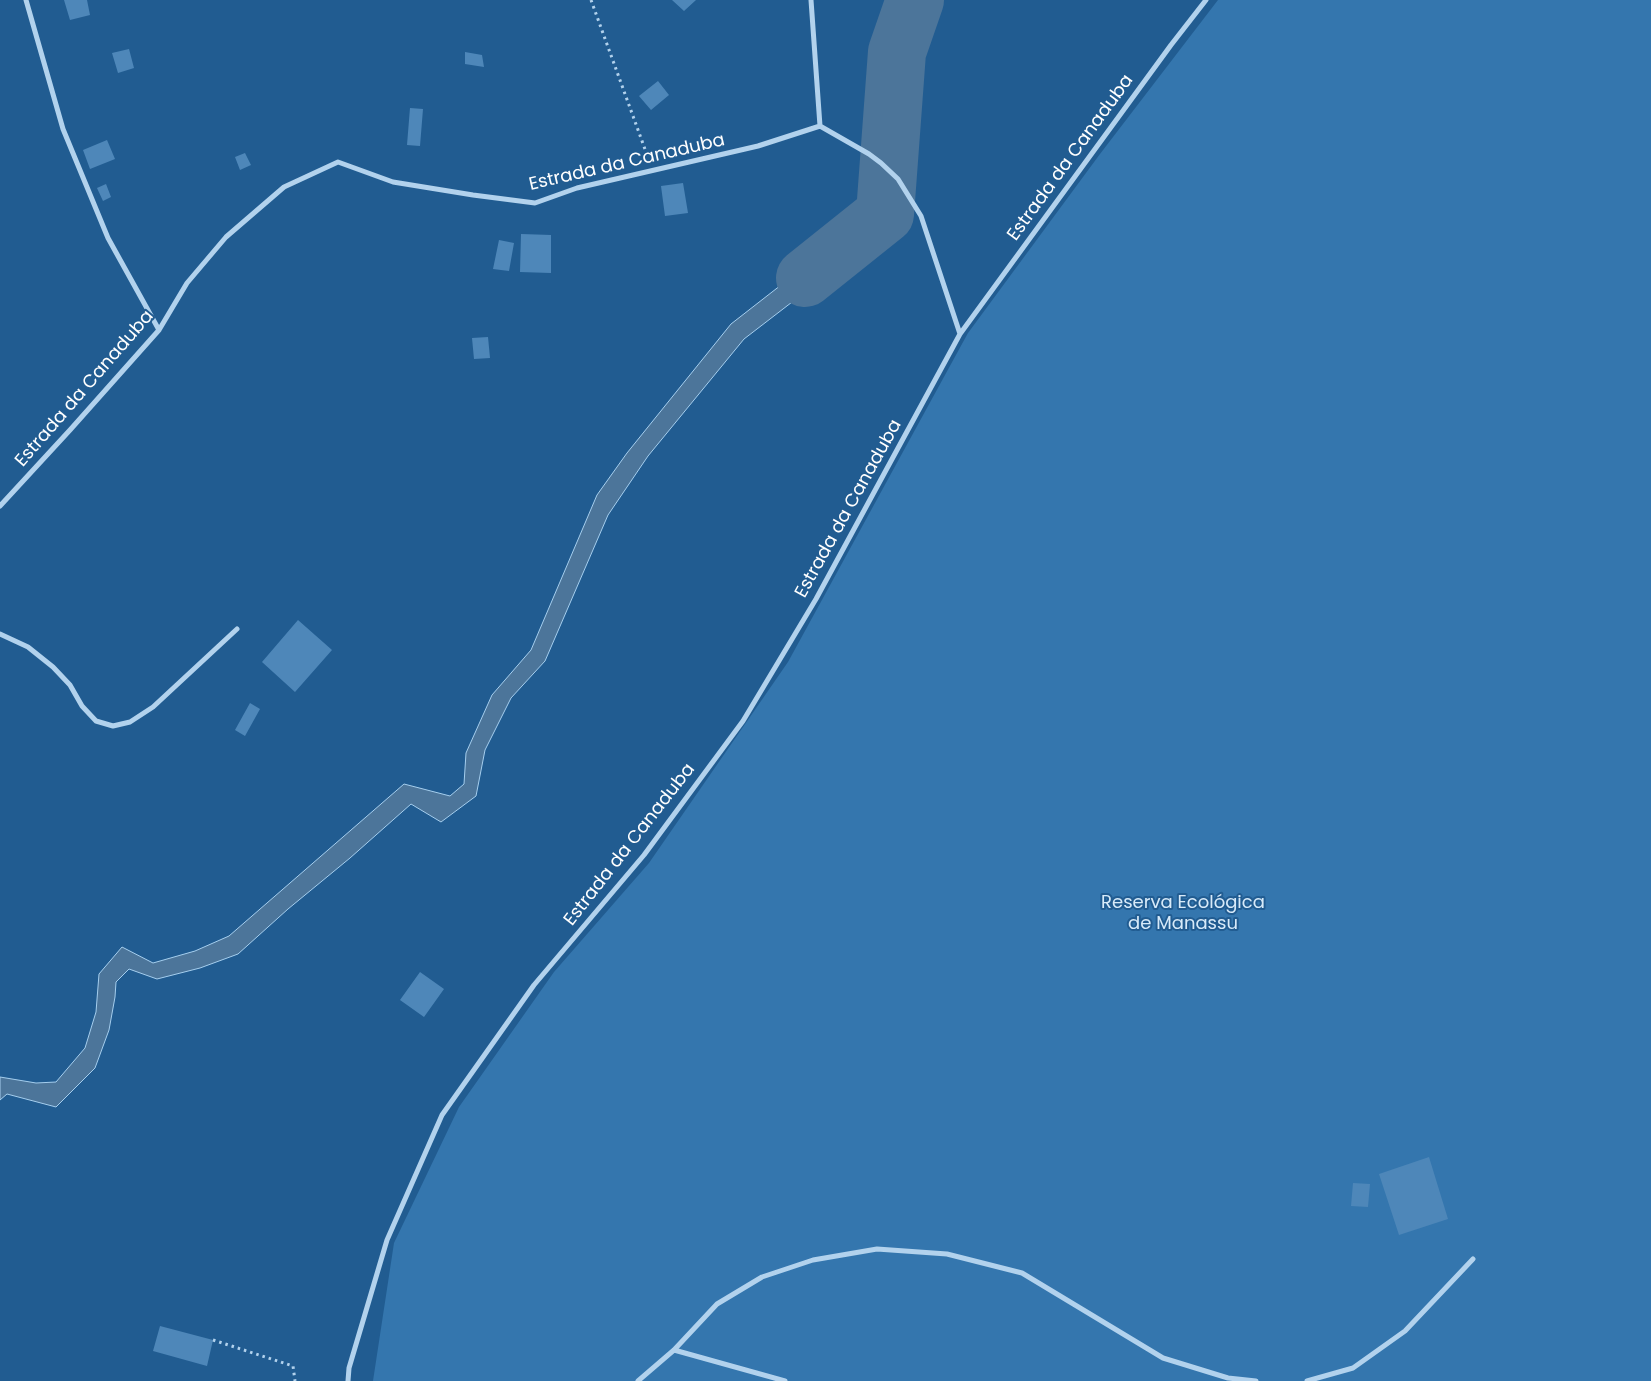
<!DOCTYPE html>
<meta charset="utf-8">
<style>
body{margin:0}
canvas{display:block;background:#215c91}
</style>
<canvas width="1651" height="1381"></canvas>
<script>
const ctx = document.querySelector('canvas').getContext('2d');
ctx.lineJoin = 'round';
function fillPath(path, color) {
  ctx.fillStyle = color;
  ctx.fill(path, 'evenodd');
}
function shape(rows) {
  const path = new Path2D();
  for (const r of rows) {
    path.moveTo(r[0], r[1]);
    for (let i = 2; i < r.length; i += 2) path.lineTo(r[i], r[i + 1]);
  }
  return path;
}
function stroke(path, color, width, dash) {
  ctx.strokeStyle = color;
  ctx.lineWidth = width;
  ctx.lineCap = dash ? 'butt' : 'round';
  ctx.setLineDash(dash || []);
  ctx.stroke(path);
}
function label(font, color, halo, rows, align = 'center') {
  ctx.font = font + ' Poppins,sans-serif';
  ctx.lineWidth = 4;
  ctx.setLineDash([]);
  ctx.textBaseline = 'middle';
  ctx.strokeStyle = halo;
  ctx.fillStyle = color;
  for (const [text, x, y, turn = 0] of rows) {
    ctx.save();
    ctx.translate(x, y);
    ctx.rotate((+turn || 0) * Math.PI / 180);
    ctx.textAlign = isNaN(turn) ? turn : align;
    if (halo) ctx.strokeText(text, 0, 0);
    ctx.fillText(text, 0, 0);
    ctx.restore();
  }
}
const green = shape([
 [1218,0,1651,0,1651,1381,373,1381,394,1243,459,1107,554,972,649,863,788,662,968,333,1100,154]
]);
const water = shape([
 [907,0,920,0,907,41,896,153,894,199,888,230,879,203,886,150,889,53,907,0],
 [860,218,874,239,744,339,648,456,608,515,545,661,511,698,485,750,476,796,441,822,411,804,350,858,288,909,238,954,200,968,157,979,129,969,116,982,115,997,109,1030,95,1068,56,1107,7,1094,0,1100,0,1077,36,1083,56,1082,85,1048,96,1012,99,974,122,947,153,963,195,951,229,936,404,784,450,796,464,784,466,753,492,695,531,650,597,495,627,453,731,324,790,278,860,218]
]);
const river = shape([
 [805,278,885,214,897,52,915,0]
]);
const building = shape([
 [64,0,87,0,90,15,70,20],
 [672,0,696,0,684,11],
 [129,49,134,68,118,73,112,53],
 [465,52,482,55,484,67,465,64],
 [658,81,669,95,651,110,639,96],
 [410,108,423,109,420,146,407,145],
 [107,140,115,159,90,169,83,150],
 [245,153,251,165,240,170,235,157],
 [683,183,688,213,665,216,661,186],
 [106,184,111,197,103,201,97,188],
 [521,234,551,235,551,273,520,272],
 [499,240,514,243,509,271,493,269],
 [488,337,490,358,474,359,472,338],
 [298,620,332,650,295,692,262,662],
 [250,703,260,709,245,736,235,730],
 [420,972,444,989,424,1017,400,1000],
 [1429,1157,1448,1219,1399,1235,1379,1174],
 [1353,1183,1370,1184,1368,1207,1351,1206],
 [160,1326,213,1340,207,1366,153,1351]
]);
const path = shape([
 [591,0,646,152],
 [213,1340,293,1366,295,1381]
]);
const street = shape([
 [26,0,63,129,108,238,159,330],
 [811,0,820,126],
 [0,506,70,430,159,330,187,283,226,237,284,187,338,162,393,182,473,195,535,203,577,188,758,146,820,126,869,154,881,163,898,179,921,216,960,334],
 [0,634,28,647,53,667,70,685,82,706,96,721,113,726,130,722,153,707,237,629],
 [674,1350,785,1381],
 [348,1381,349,1368,387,1240,442,1115,534,985,644,855,743,721,816,599,960,334,1171,45,1206,0],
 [638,1381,674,1350,717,1304,762,1277,813,1260,877,1249,947,1254,1022,1273,1163,1358,1228,1378,1256,1381],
 [1307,1381,1353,1368,1405,1331,1473,1259]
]);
const streetNames = [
 ["Estrada da Canaduba",1071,158,-54],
 ["Estrada da Canaduba",627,163,-13],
 ["Estrada da Canaduba",85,389,-49],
 ["Estrada da Canaduba",849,509,-61],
 ["Estrada da Canaduba",630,845,-52]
];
const parkNames = [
 ["Reserva Ecológica",1183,903],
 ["de Manassu",1183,924]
];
fillPath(green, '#3476ae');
fillPath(water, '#4c759a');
stroke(water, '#a5ceee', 1);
stroke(river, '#4c759a', 58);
fillPath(building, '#4e87b9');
stroke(path, '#b2d2ed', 3, [2.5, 4]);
stroke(street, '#b2d2ed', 5);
label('18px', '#fff', '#215c91', streetNames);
label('18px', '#d7eaf9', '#215c91', parkNames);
</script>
